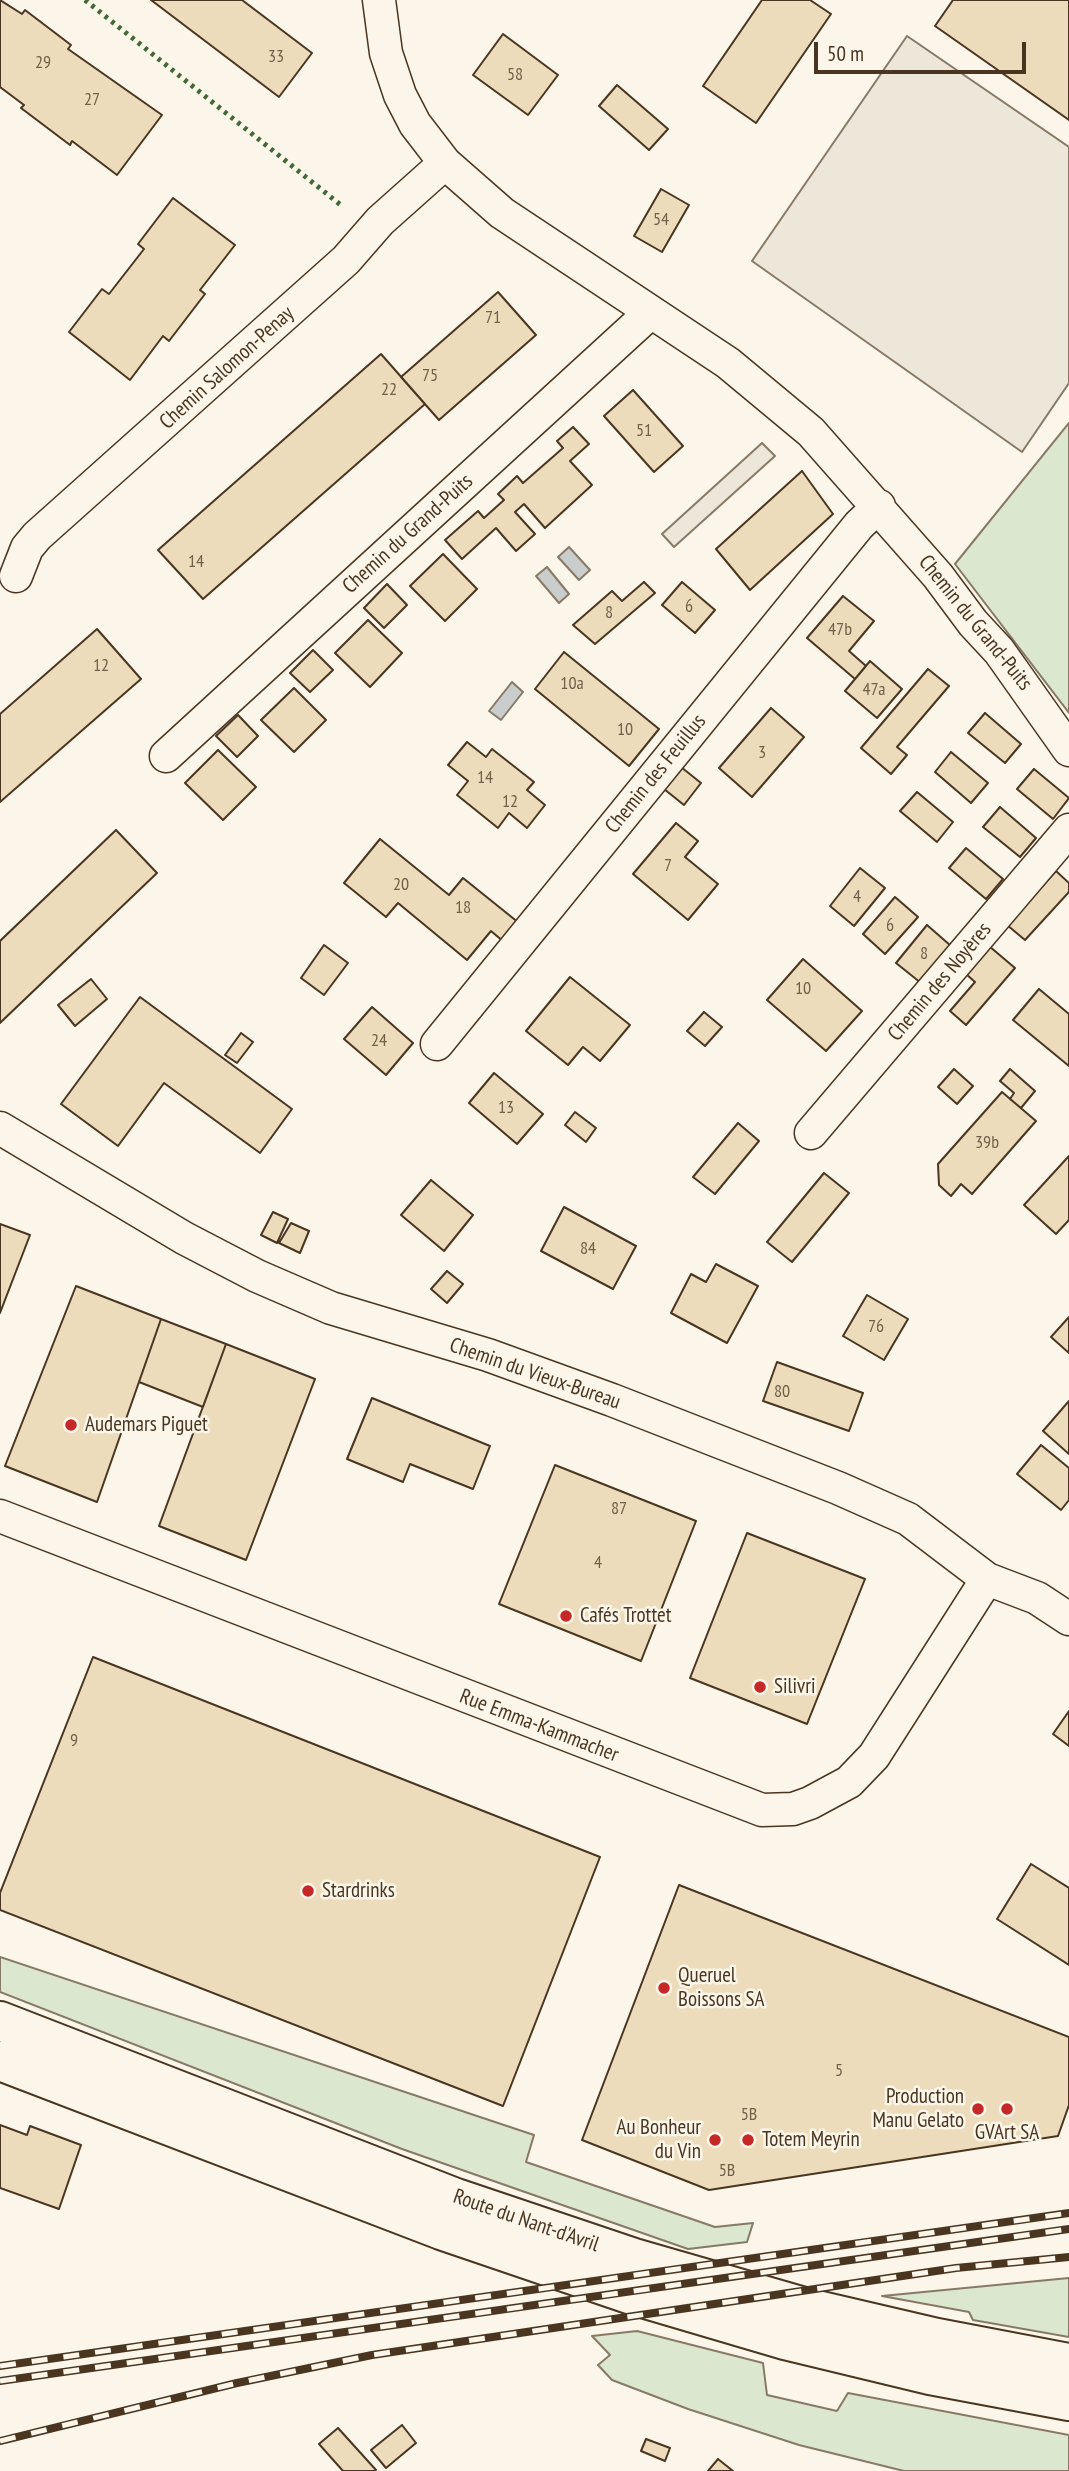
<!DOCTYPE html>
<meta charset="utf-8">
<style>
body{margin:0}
#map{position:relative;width:1069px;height:2471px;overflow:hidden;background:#fbf6e9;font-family:"PT Sans Narrow",sans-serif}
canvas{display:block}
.scale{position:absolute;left:814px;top:42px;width:212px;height:32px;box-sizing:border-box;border:4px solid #4a3520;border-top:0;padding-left:9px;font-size:21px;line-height:24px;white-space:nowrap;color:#4a3520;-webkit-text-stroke:5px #fbf6e9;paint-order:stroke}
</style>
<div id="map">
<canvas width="1069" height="2471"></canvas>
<div class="scale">50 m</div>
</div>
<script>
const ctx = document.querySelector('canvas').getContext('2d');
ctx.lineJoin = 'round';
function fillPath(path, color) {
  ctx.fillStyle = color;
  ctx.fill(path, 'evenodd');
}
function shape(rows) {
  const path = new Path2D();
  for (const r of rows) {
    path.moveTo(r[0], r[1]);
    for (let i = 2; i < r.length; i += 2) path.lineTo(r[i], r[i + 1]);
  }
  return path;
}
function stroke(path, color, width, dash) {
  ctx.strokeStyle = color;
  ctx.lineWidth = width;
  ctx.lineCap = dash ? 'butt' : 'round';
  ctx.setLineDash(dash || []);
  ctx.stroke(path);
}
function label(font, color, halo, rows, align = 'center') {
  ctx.font = font + ' "PT Sans Narrow",sans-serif';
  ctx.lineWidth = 5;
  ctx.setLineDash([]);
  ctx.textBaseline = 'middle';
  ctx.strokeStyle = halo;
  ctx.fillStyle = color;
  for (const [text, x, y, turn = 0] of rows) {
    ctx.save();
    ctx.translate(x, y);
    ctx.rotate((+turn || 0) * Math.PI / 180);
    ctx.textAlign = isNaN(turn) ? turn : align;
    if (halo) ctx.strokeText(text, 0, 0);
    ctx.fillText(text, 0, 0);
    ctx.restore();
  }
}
const green = shape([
 [1069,423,1069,713,955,564,1069,423],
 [0,1957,534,2135,526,2162,715,2227,753,2223,747,2242,688,2249,402,2149,0,1992,0,1957],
 [1069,2278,1069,2337,973,2320,969,2312,882,2296,1069,2278],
 [637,2331,763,2363,767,2395,837,2411,848,2393,1069,2435,1069,2471,904,2471,799,2445,688,2409,612,2380,598,2365,610,2355,592,2336,637,2331]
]);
const parking = shape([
 [907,36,1069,147,1069,383,1022,452,752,261,907,36],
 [762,443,775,456,674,547,662,534,762,443]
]);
const water = shape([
 [569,547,590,570,579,580,558,557,569,547],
 [547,567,569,594,559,603,536,576,547,567],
 [512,682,523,692,501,720,489,711,512,682]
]);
const building = shape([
 [0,0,22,14,25,10,71,45,68,49,162,115,117,175,72,141,70,145,21,108,24,105,0,87,0,0],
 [151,0,242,0,312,53,279,97,151,0],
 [762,0,810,0,831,14,756,123,703,86,762,0],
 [953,0,1069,0,1069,120,935,26,953,0],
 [503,34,558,75,528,115,473,75,503,34],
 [617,85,668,129,649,150,599,106,617,85],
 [661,189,689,205,662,252,634,236,661,189],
 [173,198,235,245,200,290,205,294,169,341,163,336,130,380,69,332,102,289,109,294,144,249,138,244,173,198],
 [498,292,536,335,439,420,401,377,498,292],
 [381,354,425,404,203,599,158,550,381,354],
 [633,390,683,446,654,472,604,416,633,390],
 [573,427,589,444,570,461,592,485,545,528,524,504,515,512,535,534,516,551,496,528,462,559,445,540,478,511,484,518,504,500,498,494,517,476,523,483,563,448,557,441,573,427],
 [802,471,833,514,750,590,716,549,802,471],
 [443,554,477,589,445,621,410,586,443,554],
 [644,582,655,593,595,644,573,625,612,591,622,601,644,582],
 [682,582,715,610,695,633,662,605,682,582],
 [387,584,407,605,384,628,364,608,387,584],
 [843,596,874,621,849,651,866,666,855,679,807,638,843,596],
 [368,620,402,653,370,687,335,653,368,620],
 [97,629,141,679,0,802,0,714,97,629],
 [313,650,333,670,310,692,290,673,313,650],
 [564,652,659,729,629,766,535,689,564,652],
 [870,661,902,689,877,718,845,691,870,661],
 [928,669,949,686,897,747,907,755,891,774,861,748,928,669],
 [294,688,326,720,294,752,261,720,294,688],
 [771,708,804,737,752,797,719,768,771,708],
 [985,713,1021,744,1005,763,968,733,985,713],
 [238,715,258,736,237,757,216,736,238,715],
 [467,742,486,757,492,749,534,782,527,790,545,805,527,828,509,813,498,828,457,795,468,781,448,765,467,742],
 [218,750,256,787,223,820,185,783,218,750],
 [951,752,988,783,971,803,935,772,951,752],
 [681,767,701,783,684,805,664,789,681,767],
 [1034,769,1069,798,1053,819,1017,789,1034,769],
 [917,792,953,822,937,842,900,811,917,792],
 [1000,807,1036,838,1020,857,983,827,1000,807],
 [676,823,698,841,685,857,718,884,688,920,633,874,676,823],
 [116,830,157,873,0,1023,0,941,116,830],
 [380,839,449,895,463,878,519,923,504,942,491,931,467,960,398,903,386,917,344,883,380,839],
 [966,848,1003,879,986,899,949,868,966,848],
 [860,868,885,888,854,926,830,906,860,868],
 [1056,871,1069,883,1069,892,1025,940,1007,925,1056,871],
 [895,897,918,917,885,954,863,934,895,897],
 [927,925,951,946,921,983,896,963,927,925],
 [324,945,348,963,324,995,301,978,324,945],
 [989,946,1015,968,966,1025,950,1011,975,982,966,974,989,946],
 [803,959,862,1011,826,1051,767,1000,803,959],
 [570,977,630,1025,600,1061,583,1047,568,1065,526,1031,570,977],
 [91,979,107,999,75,1026,58,1005,91,979],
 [1039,989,1069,1014,1069,1066,1013,1020,1039,989],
 [140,997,292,1109,260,1153,164,1083,118,1146,61,1104,140,997],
 [372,1007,413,1043,386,1075,344,1039,372,1007],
 [704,1012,722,1027,705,1046,687,1031,704,1012],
 [241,1033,253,1042,237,1063,225,1055,241,1033],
 [954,1069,973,1086,957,1104,938,1087,954,1069],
 [1010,1069,1035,1091,1021,1108,1010,1099,1014,1093,1000,1081,1010,1069],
 [494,1073,543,1114,517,1144,469,1103,494,1073],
 [1002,1092,1036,1121,972,1194,961,1184,951,1196,939,1185,938,1164,1002,1092],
 [575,1112,596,1128,586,1142,565,1125,575,1112],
 [738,1123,759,1141,715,1194,693,1177,738,1123],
 [1069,1156,1069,1220,1056,1234,1024,1205,1069,1156],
 [824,1173,849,1193,792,1262,767,1242,824,1173],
 [431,1180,473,1215,444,1251,401,1215,431,1180],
 [564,1207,636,1246,613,1289,541,1251,564,1207],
 [273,1212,288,1219,277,1243,261,1235,273,1212],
 [291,1223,309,1231,300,1253,279,1243,291,1223],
 [0,1224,30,1235,0,1313,0,1224],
 [716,1264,758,1286,727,1343,671,1313,691,1274,706,1282,716,1264],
 [447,1271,463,1284,447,1303,431,1289,447,1271],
 [76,1286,161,1319,97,1502,5,1466,76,1286],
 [867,1295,908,1319,884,1360,843,1336,867,1295],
 [1069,1317,1069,1353,1051,1337,1069,1317],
 [161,1319,226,1344,203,1407,139,1382,161,1319],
 [226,1344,315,1379,246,1560,159,1526,226,1344],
 [777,1362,863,1393,849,1431,763,1401,777,1362],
 [372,1398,490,1446,473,1489,410,1464,403,1482,347,1459,372,1398],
 [1069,1401,1069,1454,1043,1431,1069,1401],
 [1041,1445,1069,1468,1069,1500,1061,1510,1017,1474,1041,1445],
 [555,1465,696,1521,641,1661,499,1604,555,1465],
 [747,1533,865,1579,807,1724,690,1678,747,1533],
 [93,1657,600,1857,503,2106,0,1910,0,1893,93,1657],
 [1069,1711,1069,1746,1053,1734,1069,1711],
 [1031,1864,1069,1888,1069,1965,997,1919,1031,1864],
 [679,1885,1069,2037,1069,2105,1058,2136,709,2190,582,2140,679,1885],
 [0,2125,27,2135,30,2126,81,2145,59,2209,0,2188,0,2125],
 [402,2425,416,2443,386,2468,371,2450,402,2425],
 [338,2428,376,2470,375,2471,343,2471,319,2444,338,2428],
 [646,2439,670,2448,665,2461,641,2451,646,2439],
 [718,2459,733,2471,708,2471,718,2459]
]);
const minor = shape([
 [379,0,386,53,400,95,415,124,445,163,502,213,728,363,811,432,938,576,973,623,999,651,1069,750],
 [16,576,27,548,37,536,346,260,380,221,445,163],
 [166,756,651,312],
 [437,1044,859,525,879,506],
 [0,1128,184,1238,257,1276,331,1308,488,1355,612,1400,838,1488,908,1519,987,1579,1037,1598,1069,1619],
 [811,1133,1069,830],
 [0,1516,762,1810,793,1809,810,1803,849,1782,874,1756,987,1579]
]);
const major = shape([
 [0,2021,456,2198,634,2258,804,2307,937,2338,1069,2363],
 [0,2061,441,2230,629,2294,785,2340,930,2375,1069,2401]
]);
const rail = shape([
 [0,2366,1069,2213],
 [0,2381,1069,2229],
 [0,2441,237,2383,372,2355,956,2268,1069,2257]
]);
const hedge = shape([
 [85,0,342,206]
]);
const markers = [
 [71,1425,7,"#c62828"],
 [566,1616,7,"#c62828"],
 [760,1687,7,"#c62828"],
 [308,1891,7,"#c62828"],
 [664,1988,7,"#c62828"],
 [978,2109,7,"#c62828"],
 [1007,2109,7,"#c62828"],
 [715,2140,7,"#c62828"],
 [748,2140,7,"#c62828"]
];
const numberNames = [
 ["33",276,57],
 ["29",43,63],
 ["58",515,75],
 ["27",92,100],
 ["54",661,220],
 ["71",493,318],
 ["75",430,376],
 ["22",389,390],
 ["51",644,431],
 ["14",196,562],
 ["6",689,607],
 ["8",609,613],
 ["47b",840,630],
 ["12",101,666],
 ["10a",572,684],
 ["47a",874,690],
 ["10",625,730],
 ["3",762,753],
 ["14",485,778],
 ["12",510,802],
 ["7",668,866],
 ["20",401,885],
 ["4",857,897],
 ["18",463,908],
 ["6",890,926],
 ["8",924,954],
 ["10",803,989],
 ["24",379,1041],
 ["13",506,1108],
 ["39b",987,1143],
 ["84",588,1249],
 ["76",876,1327],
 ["80",782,1392],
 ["87",619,1509],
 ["4",598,1563],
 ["9",74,1741],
 ["5",839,2071],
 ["5B",749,2115],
 ["5B",727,2171]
];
const streetNames = [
 ["Chemin Salomon-Penay",227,368,-42],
 ["Chemin du Grand-Puits",408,534,-42],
 ["Chemin du Grand-Puits",975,623,51],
 ["Chemin des Feuillus",656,774,-51],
 ["Chemin des Noyères",940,982,-50],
 ["Chemin du Vieux-Bureau",535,1374,19],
 ["Rue Emma-Kammacher",539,1726,21],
 ["Route du Nant-d'Avril",526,2221,19]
];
const poiNames = [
 ["Audemars Piguet",85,1425],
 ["Cafés Trottet",580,1616],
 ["Silivri",774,1687],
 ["Stardrinks",322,1891],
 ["Queruel",678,1976],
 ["Boissons SA",678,2000],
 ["Production",964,2097,"right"],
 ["Manu Gelato",964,2121,"right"],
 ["Au Bonheur",701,2128,"right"],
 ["du Vin",701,2152,"right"],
 ["GVArt SA",1007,2133,"center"],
 ["Totem Meyrin",762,2140]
];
fillPath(green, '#dce7d0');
stroke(green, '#887966', 2);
fillPath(parking, '#ede7d9');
stroke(parking, '#887966', 2);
fillPath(water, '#c9cecd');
stroke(water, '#887966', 2);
fillPath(building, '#ecdcbc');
stroke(building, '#4a3520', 2);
stroke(minor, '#4a3520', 35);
stroke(major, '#4a3520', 42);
stroke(minor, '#fbf6e9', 32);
stroke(major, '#fbf6e9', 38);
stroke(rail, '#4a3520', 8);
stroke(rail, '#fbf6e9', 5, [16]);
stroke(hedge, '#436837', 5, [3.5, 5]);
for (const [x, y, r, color] of markers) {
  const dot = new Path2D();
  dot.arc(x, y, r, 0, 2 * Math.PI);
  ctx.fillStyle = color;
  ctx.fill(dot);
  stroke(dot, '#fbf6e9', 2.5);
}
label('18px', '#725f47', null, numberNames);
label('21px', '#4a3520', '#fbf6e9', streetNames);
label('21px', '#4a3520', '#fbf6e9', poiNames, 'left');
</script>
